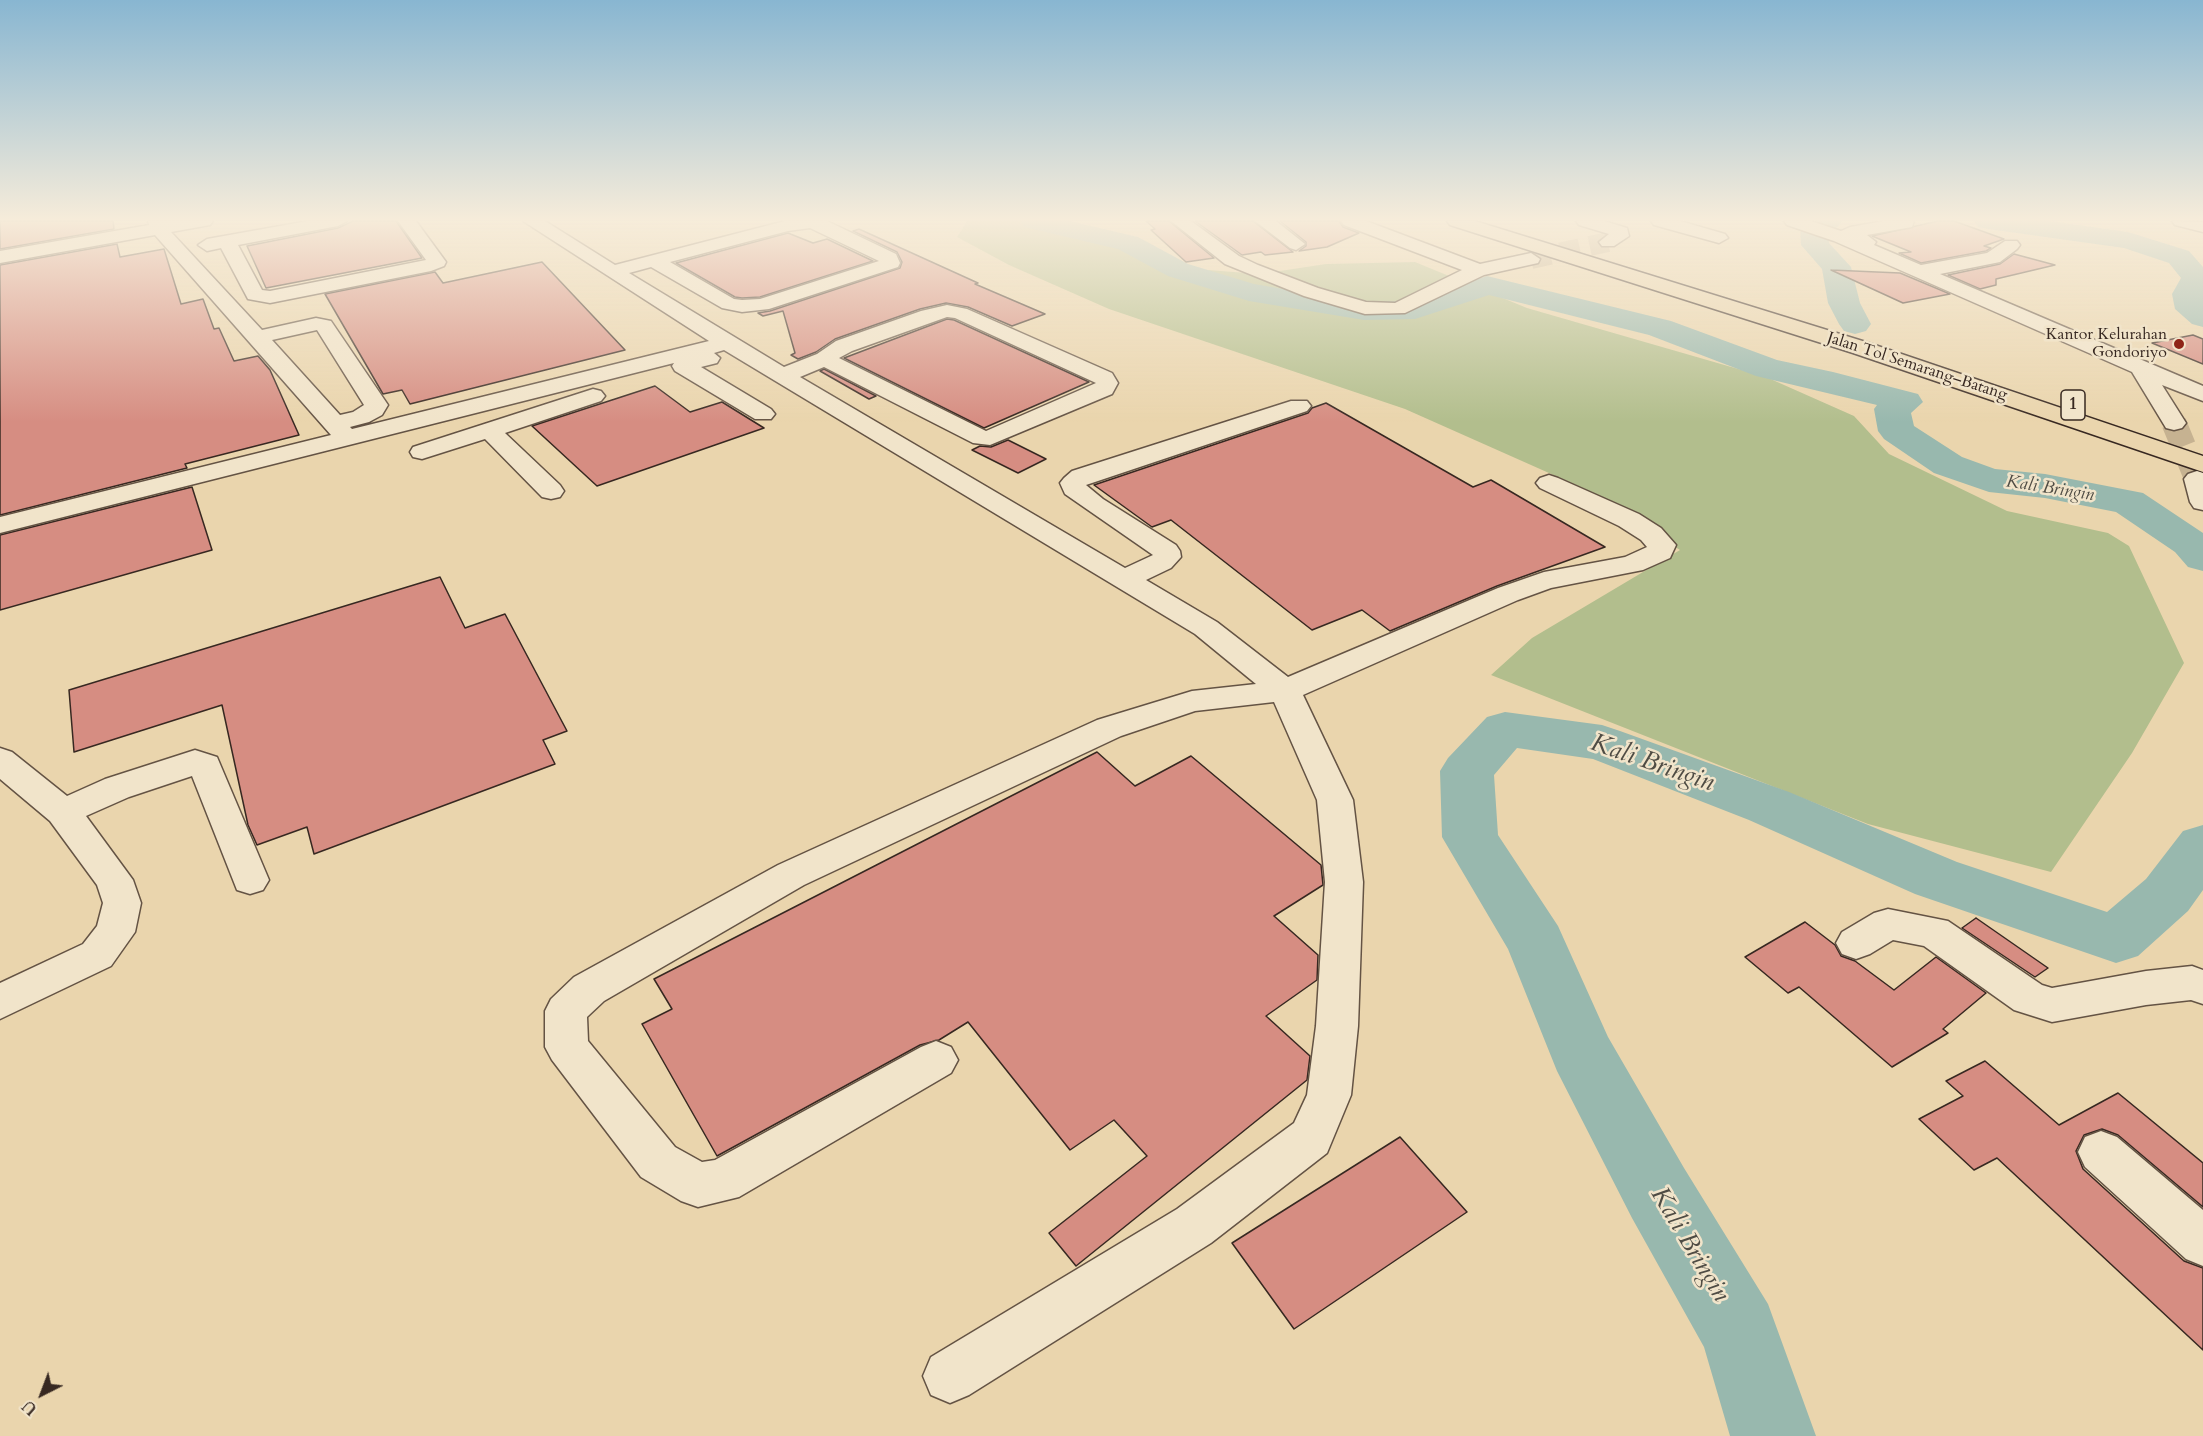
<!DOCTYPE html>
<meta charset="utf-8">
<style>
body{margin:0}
#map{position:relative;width:2203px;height:1436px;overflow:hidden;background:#ead5ad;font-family:Cardo,serif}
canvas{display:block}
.north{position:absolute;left:12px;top:1364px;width:60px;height:60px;-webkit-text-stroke:4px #f1e4ca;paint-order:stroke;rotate:222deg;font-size:16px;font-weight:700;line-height:24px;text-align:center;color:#372821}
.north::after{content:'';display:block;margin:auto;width:21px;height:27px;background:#372821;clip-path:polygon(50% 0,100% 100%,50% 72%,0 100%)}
</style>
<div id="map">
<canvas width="2203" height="1436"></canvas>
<div class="north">U</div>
</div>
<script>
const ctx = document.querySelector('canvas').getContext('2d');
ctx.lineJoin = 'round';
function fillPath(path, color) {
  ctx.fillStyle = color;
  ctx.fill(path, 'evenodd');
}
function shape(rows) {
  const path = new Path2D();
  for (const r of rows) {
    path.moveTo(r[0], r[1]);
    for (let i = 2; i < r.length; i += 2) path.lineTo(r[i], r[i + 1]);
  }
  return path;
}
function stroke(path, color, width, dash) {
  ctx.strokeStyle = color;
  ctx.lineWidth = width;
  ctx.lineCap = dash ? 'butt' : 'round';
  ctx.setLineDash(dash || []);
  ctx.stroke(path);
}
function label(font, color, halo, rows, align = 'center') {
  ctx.font = font + ' Cardo,serif';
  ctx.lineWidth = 5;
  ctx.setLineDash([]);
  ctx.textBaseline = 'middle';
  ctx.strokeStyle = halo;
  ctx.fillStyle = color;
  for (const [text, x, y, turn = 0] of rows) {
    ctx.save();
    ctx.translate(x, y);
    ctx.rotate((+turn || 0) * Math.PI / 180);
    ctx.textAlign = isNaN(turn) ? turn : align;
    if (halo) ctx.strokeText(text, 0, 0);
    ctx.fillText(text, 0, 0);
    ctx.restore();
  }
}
const green = shape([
 [967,221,1029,221,1090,238,1169,267,1260,274,1326,264,1415,262,1527,308,1766,377,1854,416,1889,454,2007,511,2108,533,2129,546,2184,663,2132,753,2051,872,1868,824,1491,675,1532,638,1680,550,1585,489,1405,409,1109,309,1009,265,957,237]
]);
const river = shape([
 [1020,221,1070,221,1138,237,1188,264,1254,284,1312,294,1364,302,1412,301,1487,276,1671,321,1777,360,1833,372,1918,394,1923,402,1911,413,1914,426,1962,457,1995,469,2045,474,2143,493,2203,533,2203,571,2188,567,2175,552,2116,512,2045,498,1989,492,1934,473,1884,439,1878,431,1874,409,1877,405,1756,376,1649,335,1489,295,1415,319,1364,320,1249,301,1168,276,1118,249,1024,227,1020,221],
 [1803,221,1842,221,1838,227,1828,230,1829,243,1851,267,1860,303,1871,324,1866,331,1855,334,1844,331,1839,324,1828,303,1822,269,1801,245,1800,225,1803,221],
 [1974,221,2050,221,2128,232,2189,251,2203,267,2203,327,2192,324,2175,309,2172,294,2181,278,2169,263,2124,248,1988,229,1978,227,1974,221],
 [1505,712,1602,725,1620,731,1789,792,1957,862,2107,912,2146,879,2183,831,2203,825,2203,890,2188,911,2138,956,2116,963,1915,894,1749,820,1593,759,1517,748,1494,775,1498,835,1558,926,1608,1037,1684,1168,1768,1304,1816,1436,1730,1436,1704,1347,1632,1218,1557,1071,1508,949,1442,837,1440,771,1448,758,1487,717,1505,712]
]);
const building = shape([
 [0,221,113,221,114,229,0,249,0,221],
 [353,221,396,221,422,258,266,288,247,246,338,228,353,221],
 [1146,221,1169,221,1214,258,1186,262,1151,230,1155,229,1146,221],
 [1195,221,1253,221,1293,252,1265,255,1261,252,1242,255,1195,221],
 [1280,221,1339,221,1343,227,1359,233,1327,247,1299,251,1306,246,1306,242,1280,221],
 [1938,221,1954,221,2004,239,1984,246,1991,248,1986,251,1921,263,1899,253,1911,252,1872,236,1938,221],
 [859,229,978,283,975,284,1045,314,1012,326,968,307,946,303,920,309,835,339,816,352,798,359,791,355,795,353,783,311,763,316,758,313,770,311,900,268,902,262,897,252,853,231,859,229],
 [788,233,813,243,827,239,873,261,760,297,742,298,735,297,676,263,788,233],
 [117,244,120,257,164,249,181,304,203,299,214,329,219,328,234,361,258,356,270,370,299,435,185,464,187,468,0,515,0,265,117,244],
 [2014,254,2055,265,1996,279,1996,285,1980,289,1948,275,2000,264,2014,254],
 [542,262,625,350,410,404,402,390,383,394,325,294,435,272,443,283,542,262],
 [1831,270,1900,273,1950,294,1903,303,1831,270],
 [947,319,954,320,1089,382,984,428,844,358,947,319],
 [2193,335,2203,339,2203,364,2152,343,2193,335],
 [824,369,876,396,869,399,820,371,824,369],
 [655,386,690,412,722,402,764,428,597,486,532,426,655,386],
 [1326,403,1473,487,1491,480,1605,547,1497,586,1390,631,1362,610,1312,630,1171,520,1152,527,1094,485,1308,413,1312,408,1326,403],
 [1008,440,1046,459,1018,473,972,450,980,446,991,447,1008,440],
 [192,487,212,550,0,610,0,535,192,487],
 [440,577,465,628,505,614,567,731,543,740,555,764,314,854,307,827,257,845,248,825,222,705,74,752,69,690,440,577],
 [1097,752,1135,786,1191,756,1321,865,1323,885,1274,916,1318,955,1317,980,1266,1016,1310,1056,1307,1080,1076,1266,1049,1233,1147,1156,1114,1120,1070,1150,968,1022,939,1040,920,1045,717,1156,642,1024,672,1009,654,979,1097,752],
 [1976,918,2048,968,2035,977,1962,928,1976,918],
 [1805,922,1835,945,1841,956,1855,961,1894,990,1936,957,1986,993,1943,1029,1948,1033,1892,1067,1799,987,1788,993,1745,957,1805,922],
 [1985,1061,2059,1125,2118,1093,2203,1163,2203,1207,2118,1135,2102,1129,2084,1135,2076,1151,2083,1169,2184,1261,2203,1268,2203,1350,1997,1158,1974,1170,1919,1119,1963,1096,1946,1081,1985,1061],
 [1400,1137,1467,1212,1294,1329,1232,1243,1400,1137]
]);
const minorTunnelFar1 = shape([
 [1531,259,1608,242]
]);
const minorTunnel = shape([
 [2174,423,2197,479]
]);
const minor = shape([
 [148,221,213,221,210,225,171,232,262,330,316,318,331,321,388,405,382,415,369,422,350,427,352,429,709,341,523,221,545,221,615,265,785,221,827,221,896,254,900,263,898,267,769,309,742,312,722,308,651,267,629,273,784,367,817,354,836,341,921,311,947,305,967,309,1112,373,1118,383,1112,394,990,445,973,443,824,367,800,377,1125,568,1153,555,1065,494,1060,483,1064,478,1072,471,1291,401,1307,401,1311,406,1307,411,1086,485,1103,499,1176,545,1180,551,1181,557,1171,568,1146,580,1217,622,1288,677,1498,588,1544,572,1625,557,1647,547,1641,540,1619,526,1540,488,1536,483,1540,478,1549,475,1558,478,1639,514,1661,528,1676,545,1670,558,1643,570,1551,588,1518,600,1303,695,1353,800,1363,882,1358,1026,1351,1095,1327,1153,1211,1243,969,1395,950,1403,931,1395,923,1376,931,1357,1177,1209,1294,1123,1307,1095,1316,1026,1325,882,1317,800,1274,702,1195,711,1121,736,804,885,604,1001,587,1017,588,1041,675,1147,702,1162,715,1160,921,1047,936,1041,951,1047,958,1060,951,1073,739,1197,698,1207,681,1201,641,1177,552,1060,545,1047,545,1011,551,999,574,977,778,865,1097,720,1192,691,1256,684,1195,634,724,350,714,353,720,358,717,363,701,367,771,409,775,414,771,419,755,419,675,371,672,366,674,363,0,533,0,517,331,435,155,235,0,263,0,251,149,225,148,221],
 [810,228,879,261,760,299,742,300,734,299,670,262,788,231,810,228],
 [947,317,955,318,1096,383,986,431,839,358,852,351,947,317],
 [317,330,364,405,353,412,340,415,272,340,317,330],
 [308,221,347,221,338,226,238,245,262,290,270,291,426,260,398,221,416,221,446,262,444,266,431,271,270,303,248,299,221,248,207,251,198,245,207,239,308,221],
 [1171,221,1191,221,1239,256,1258,265,1318,288,1366,302,1395,303,1462,270,1344,225,1341,221,1366,221,1480,264,1531,253,1540,259,1538,263,1484,275,1405,313,1365,314,1304,296,1225,264,1171,221],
 [1255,221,1276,221,1305,244,1296,250,1290,248,1255,221],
 [1576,221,1604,221,1627,228,1629,236,1614,246,1602,246,1599,242,1609,234,1579,225,1576,221],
 [1651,221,1680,221,1725,234,1728,238,1719,243,1654,225,1651,221],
 [1784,221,1811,221,1841,231,1850,227,1884,221,1914,221,1912,227,1867,235,1876,242,1874,245,1921,265,1987,253,2005,241,2017,241,2020,245,2017,249,2000,262,1940,274,2203,386,2203,401,2162,385,2186,423,2182,428,2174,430,2166,428,2132,372,1834,241,1787,225,1784,221],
 [2172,221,2203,222,2203,232,2175,225,2172,221],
 [593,389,601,391,605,396,601,401,505,433,560,485,564,491,560,497,551,499,542,497,485,439,422,459,413,457,410,452,413,447,593,389],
 [2197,471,2203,473,2203,510,2194,508,2190,502,2184,479,2188,474,2197,471],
 [0,748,12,752,67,796,105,779,195,750,217,757,269,880,263,890,250,894,237,890,192,776,129,797,86,816,133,880,141,903,135,932,111,966,0,1019,0,983,83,944,97,926,103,903,97,885,50,821,0,779,0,748],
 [1888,909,1948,921,2042,985,2052,988,2146,971,2192,966,2203,970,2203,1004,2191,1000,2146,1005,2052,1022,2014,1010,1924,946,1893,940,1870,954,1856,959,1842,954,1836,943,1842,932,1874,913,1888,909],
 [2101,1131,2117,1137,2203,1210,2203,1266,2186,1259,2085,1167,2078,1152,2085,1137,2101,1131]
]);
const highway = shape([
 [1447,221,1475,221,1869,343,2203,456,2203,472,1853,353,1450,225,1447,221]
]);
const markers = [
 [2179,344,6,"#8f2418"]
];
const farPoinames = [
 ["Kantor Kelurahan",2167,335],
 ["Gondoriyo",2167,353]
];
const farStreetnames = [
 ["Jalan Tol Semarang–Batang",1917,367,18]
];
const shields = [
 [2073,405,24]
];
const shieldNames = [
 ["1",2073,405]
];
const farWaternames = [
 ["Kali Bringin",2050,489,9]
];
const nearWaternames = [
 ["Kali Bringin",1652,764,19],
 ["Kali Bringin",1689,1245,59]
];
fillPath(green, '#b2be8d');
fillPath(river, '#98b8ae');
fillPath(building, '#d68d82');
stroke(building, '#372821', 1.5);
stroke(minorTunnelFar1, '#c6b291', 20, [20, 10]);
stroke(minorTunnel, '#c6b291', 25, [25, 13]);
stroke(minor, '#645344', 3);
stroke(highway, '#372821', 3);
fillPath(minor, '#f1e4ca');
fillPath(highway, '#ead5ad');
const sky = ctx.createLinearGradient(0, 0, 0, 422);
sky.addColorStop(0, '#88b6d1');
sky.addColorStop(0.52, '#f6ecda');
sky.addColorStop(1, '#f6ecda00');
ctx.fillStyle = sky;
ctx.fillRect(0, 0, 2203, 422);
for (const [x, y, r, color] of markers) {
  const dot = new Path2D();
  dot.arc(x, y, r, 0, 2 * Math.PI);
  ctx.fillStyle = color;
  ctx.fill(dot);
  stroke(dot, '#f1e4ca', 2);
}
label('16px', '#372821', '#f1e4ca', farPoinames, 'right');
label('16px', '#372821', '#f1e4ca', farStreetnames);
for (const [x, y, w] of shields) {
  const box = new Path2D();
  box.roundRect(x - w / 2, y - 15, w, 30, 4.5);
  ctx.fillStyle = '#f1e4ca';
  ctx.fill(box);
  stroke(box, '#372821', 1.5);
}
label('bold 18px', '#372821', null, shieldNames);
label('italic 18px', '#4f4c44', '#f1e4ca', farWaternames);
label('italic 26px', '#4f4c44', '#f1e4ca', nearWaternames);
</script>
